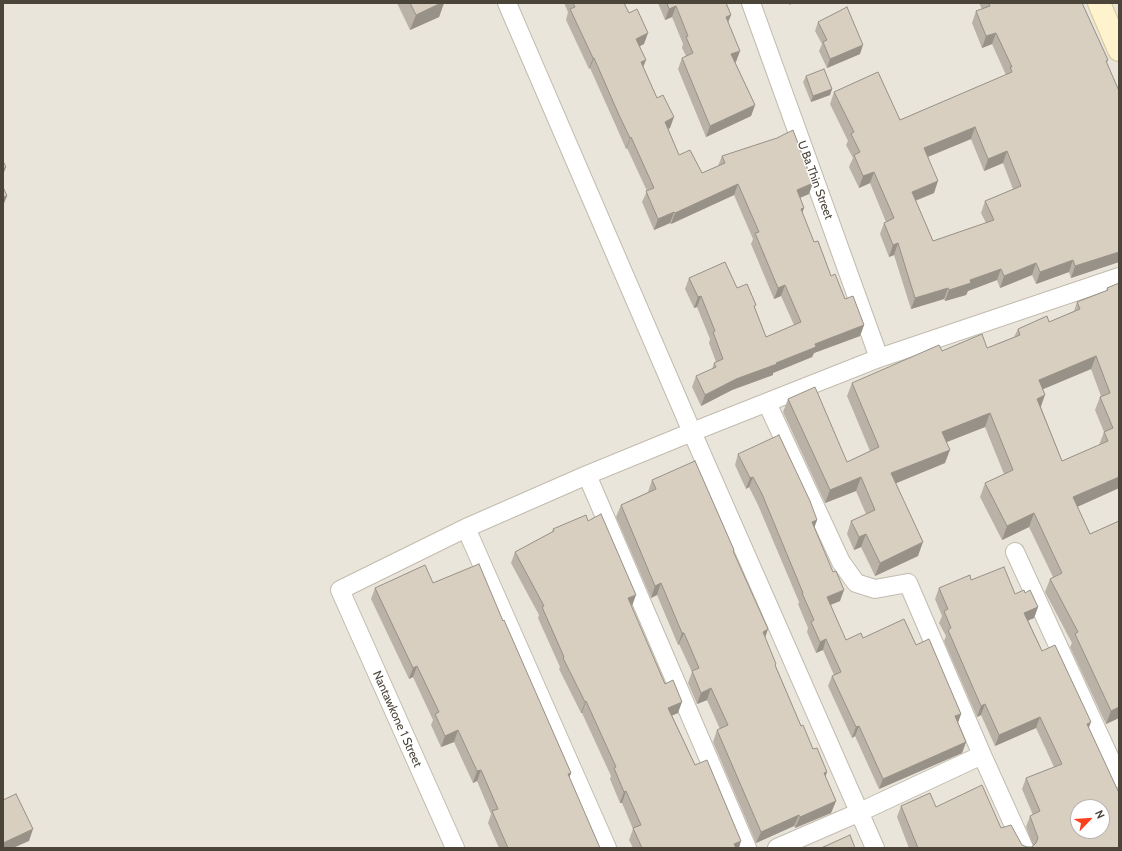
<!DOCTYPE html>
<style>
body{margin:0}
#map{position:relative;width:1122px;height:851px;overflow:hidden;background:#f6f3ec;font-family:Cabin,sans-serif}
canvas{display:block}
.frame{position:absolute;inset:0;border:4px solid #4b4439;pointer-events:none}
.north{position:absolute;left:1070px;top:799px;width:40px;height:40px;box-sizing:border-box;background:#fff;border:1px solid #b7b4b0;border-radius:50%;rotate:65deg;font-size:11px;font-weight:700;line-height:16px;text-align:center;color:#4b4439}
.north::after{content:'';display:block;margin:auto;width:14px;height:18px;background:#fc3f1d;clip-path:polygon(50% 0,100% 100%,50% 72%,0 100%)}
</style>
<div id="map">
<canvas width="1122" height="851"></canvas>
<div class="frame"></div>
<div class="north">N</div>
</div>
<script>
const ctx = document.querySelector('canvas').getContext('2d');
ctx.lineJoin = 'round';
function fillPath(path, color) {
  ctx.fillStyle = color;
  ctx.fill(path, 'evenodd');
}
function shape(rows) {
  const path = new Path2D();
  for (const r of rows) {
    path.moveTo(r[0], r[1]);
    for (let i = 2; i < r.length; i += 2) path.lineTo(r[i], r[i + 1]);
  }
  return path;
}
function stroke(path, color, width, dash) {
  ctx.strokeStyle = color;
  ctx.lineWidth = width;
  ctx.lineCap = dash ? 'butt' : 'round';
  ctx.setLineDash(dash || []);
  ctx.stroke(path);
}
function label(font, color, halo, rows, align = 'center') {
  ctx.font = font + ' Cabin,sans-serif';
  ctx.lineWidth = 3;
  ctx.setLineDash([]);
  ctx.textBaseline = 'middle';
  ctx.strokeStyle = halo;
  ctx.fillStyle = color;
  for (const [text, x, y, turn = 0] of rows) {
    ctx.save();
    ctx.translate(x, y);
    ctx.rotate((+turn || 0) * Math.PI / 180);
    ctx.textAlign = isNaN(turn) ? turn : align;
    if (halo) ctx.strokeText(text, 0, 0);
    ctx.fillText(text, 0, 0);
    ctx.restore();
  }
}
const residential = shape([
 [3,3,1119,3,1119,848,3,848],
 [1078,807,1102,807,1102,831,1078,831]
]);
const street = shape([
 [507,3,692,432,875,848],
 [751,3,879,358],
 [767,403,841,562,856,583,875,589,908,583,982,755,1024,848],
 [587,475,747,848],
 [466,528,607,848],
 [1015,552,1119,778],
 [455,848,340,590,466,528,587,475,692,432,879,358,1119,277],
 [777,848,860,812,982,755]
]);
const secondary = shape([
 [1099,3,1119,50]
]);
const wall = shape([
 [397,3,444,3,439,17,410,30],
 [564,3,624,3,644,44,640,46,643,67,670,128,668,129,679,155,702,173,718,166,722,156,809,194,800,197,804,208,802,213,814,242,831,276,845,299,864,325,860,336,814,353,812,357,773,373,773,375,732,390,701,406,692,387,696,376,712,369,714,363,716,362,709,343,710,339,697,307,694,308,685,289,689,278,737,288,755,308,766,337,794,325,781,296,774,299,751,244,753,239,734,195,671,224,670,223,654,230,642,202,647,191,627,148,626,149,616,126,590,68,589,69,566,20,568,12],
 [658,3,726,3,731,15,728,22,736,62,735,62,755,105,751,116,706,137,678,69,682,58,686,56,682,48,683,44,672,17,665,20],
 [979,3,1082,3,1108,60,1107,63,1119,91,1119,262,1071,278,1069,272,1036,284,1032,275,1000,288,997,280,968,291,966,295,945,301,944,299,911,309,894,255,889,257,880,234,884,223,886,222,870,183,859,188,849,167,853,158,846,145,848,141,830,104,834,92,900,120,1006,75,992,44,982,48,972,23,976,11,982,9],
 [971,139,984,171,1003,163,1013,189,985,201,981,213,986,223,933,241,915,201,934,193,928,157],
 [818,22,860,54,827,68,819,51,822,44,815,31],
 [806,76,832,89,830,95,811,102,803,82],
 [1119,283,1119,488,1077,507,1090,534,1119,521,1119,718,1106,724,1070,647,1072,643,1045,592,1050,579,1053,577,1029,527,1002,540,980,497,985,483,1004,474,985,427,946,442,945,463,896,483,918,556,875,576,861,547,854,550,847,534,851,521,866,514,856,491,825,503,783,412,788,399,847,462,870,451,847,396,852,383,942,351,987,348,1014,337,1018,329,1049,322,1074,311,1077,302,1106,291,1107,288],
 [1091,369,1101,396,1100,397,1095,410,1104,432,1099,445,1062,461,1041,407,1043,389],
 [738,454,817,520,814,528,840,601,830,605,846,640,863,638,916,645,961,714,958,723,966,742,962,753,879,789,855,736,852,738,828,686,832,676,834,675,823,650,816,653,807,632,808,628,798,604,799,602,758,505,749,487,746,489,735,465],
 [652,480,734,550,733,552,765,638,776,667,801,726,813,749,827,772,825,777,836,801,831,813,795,828,794,826,756,843,713,742,717,730,720,729,707,700,697,704,688,683,692,672,679,644,678,645,657,595,651,598,616,517,621,505,648,492],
 [553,529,631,606,678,713,672,715,695,765,739,848,633,848,629,840,633,829,622,803,620,803,610,779,611,776,582,713,581,713,559,669,560,667,538,618,539,615,511,563,515,552,552,532],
 [971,580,1015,594,1025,593,1038,607,1034,618,1028,620,1042,651,1089,728,1119,848,909,848,897,817,901,806,936,807,1001,828,1022,845,1027,847,1032,847,1033,846,1026,827,1030,816,1033,815,1022,789,1026,778,1054,767,1036,728,995,746,981,715,977,717,944,641,946,636,939,623,942,616,935,599,939,588],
 [433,583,503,621,571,773,569,778,600,848,499,848,488,823,491,814,477,781,473,783,454,742,441,747,431,725,433,720,413,677,409,679,371,599,375,588]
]);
const shadedWall = shape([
 [441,3,444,3,439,17,410,30,416,15],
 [790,3,794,3,789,5],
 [676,6,672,17,665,20,669,9],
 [731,15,727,25,726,17],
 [648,33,644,44,632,50,636,39],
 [996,33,992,44,982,48,986,36],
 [863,45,860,54,827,68,830,59],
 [740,51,736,62,727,65,731,54],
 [593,58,594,58,590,68,589,69],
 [646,60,642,70,641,62],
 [832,89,830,95,811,102,813,96],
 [755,105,751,116,706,137,710,126],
 [674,117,670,128,661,132,665,122],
 [975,127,971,139,920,160,924,148],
 [631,137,627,148,626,149,630,138],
 [1007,151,1003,163,984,171,988,159],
 [6,167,3,175,3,169],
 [874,172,870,183,859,188,863,176],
 [938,181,934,193,907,204,912,192],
 [813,183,809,194,793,201,797,190],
 [738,184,734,195,671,224,675,213],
 [7,196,3,206,3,197],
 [804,208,800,218,801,209],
 [674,212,670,223,654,230,658,219],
 [898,243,894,255,889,257,893,245],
 [1119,252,1119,262,1071,278,1075,266],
 [1073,260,1069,272,1036,284,1040,272],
 [1036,263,1032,275,1000,288,1004,276],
 [1001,269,997,280,968,291,966,295,945,301,949,290,970,280],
 [785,285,781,296,774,299,778,288],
 [948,288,944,299,911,309,915,298],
 [701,296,697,307,694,308,698,297],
 [864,325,860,336,814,353,812,357,773,373,773,375,732,390,701,406,705,395,736,379,776,363,815,344],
 [1096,356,1091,369,1034,393,1039,380],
 [1045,395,1040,409,1037,399],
 [990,413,985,427,937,446,942,432],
 [950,450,945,463,887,487,891,473],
 [753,477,749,487,746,489,750,478],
 [861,477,856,491,825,503,830,490],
 [1119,477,1119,488,1068,511,1073,497],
 [1034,513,1029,527,1002,540,1007,526],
 [817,520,813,531,812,522],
 [866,534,861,547,854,550,859,537],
 [923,542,918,556,875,576,880,563],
 [661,583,657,595,651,598,655,586],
 [844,590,840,601,823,608,827,597],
 [636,595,632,606,628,598],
 [1038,607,1034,618,1020,624,1024,613],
 [768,629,764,641,763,632],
 [682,633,684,633,679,644,678,645],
 [826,639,823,650,816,653,820,642],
 [417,666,413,677,409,679,413,668],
 [711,688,707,700,697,704,701,693],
 [586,701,582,713,581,713,585,702],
 [682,702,678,713,664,719,668,708],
 [985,704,981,715,977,717,981,706],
 [1119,707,1119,718,1106,724,1111,711],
 [961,714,957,725,955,716],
 [1040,717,1036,728,995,746,999,735],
 [1091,722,1087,733,1087,724],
 [859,726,855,736,852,738,856,727],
 [458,730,454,742,441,747,445,736],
 [966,742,962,753,879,789,883,779],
 [481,770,477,781,473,783,477,771],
 [827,772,823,784,824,773],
 [571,773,567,784,568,774],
 [626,791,622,803,620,803,624,792],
 [836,801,831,813,795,828,800,817],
 [799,815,794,826,756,843,761,832],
 [33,829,29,841,13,848,3,848,3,843],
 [741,841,739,848,733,848,734,844]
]);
const building = shape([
 [410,3,441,3,416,15,410,3],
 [573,3,624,3,629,13,637,9,648,33,636,39,646,60,641,62,657,98,663,95,674,117,665,122,679,155,690,150,702,173,725,163,722,156,777,138,793,130,813,183,797,190,804,208,801,209,814,242,818,241,831,276,835,274,845,299,853,296,864,325,815,344,816,347,776,363,777,364,736,379,705,395,696,376,716,367,714,363,723,359,713,332,715,331,701,296,698,297,689,278,725,262,737,288,747,284,756,305,754,306,766,337,801,322,785,285,778,288,755,233,759,232,738,184,675,213,674,212,658,219,646,191,654,188,631,137,630,138,619,115,594,58,593,58,570,9,575,7,573,3],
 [667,3,726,3,731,15,726,17,740,51,731,54,755,105,710,126,682,58,693,53,686,37,688,36,676,6,669,9,667,3],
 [989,3,1082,3,1108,60,1106,61,1119,91,1119,252,1075,266,1073,260,1040,272,1036,263,1004,276,1001,269,970,280,971,283,949,290,948,288,915,298,898,243,893,245,884,223,894,218,874,172,863,176,854,155,860,152,851,134,854,132,834,92,878,72,900,120,1012,72,1010,67,1012,67,996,33,986,36,976,11,990,6,989,3],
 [975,127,988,159,1007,151,1021,186,985,201,994,220,933,241,912,192,938,181,924,148,975,127],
 [847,7,863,45,830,59,823,42,827,40,818,22,847,7],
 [824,69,832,89,813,96,806,76,824,69],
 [3,161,6,167,3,169,3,161],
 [3,187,7,196,3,197,3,187],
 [1119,283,1119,477,1073,497,1090,534,1119,521,1119,707,1111,711,1075,634,1078,632,1050,579,1062,573,1034,513,1007,526,985,483,1013,470,990,413,942,432,950,450,891,473,923,542,880,563,866,534,859,537,851,521,875,510,861,477,830,490,788,399,815,387,847,462,879,447,852,383,939,345,942,351,982,334,987,348,1020,335,1018,329,1047,316,1049,322,1080,309,1077,302,1108,290,1107,288,1119,283],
 [1096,356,1110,393,1100,397,1113,428,1104,432,1108,441,1062,461,1037,399,1045,395,1039,380,1096,356],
 [779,435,810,501,817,520,812,522,833,572,836,571,844,590,827,597,846,640,861,633,863,638,904,619,916,645,929,639,961,714,955,716,966,742,883,779,859,726,856,727,832,676,841,672,826,639,820,642,811,622,814,620,802,593,803,593,762,494,753,477,750,478,738,454,779,435],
 [695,461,734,550,733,551,768,629,763,632,776,664,775,665,801,726,803,725,813,749,817,748,827,772,824,773,836,801,800,817,799,815,761,832,717,730,728,725,711,688,701,693,692,671,699,668,684,633,682,633,661,583,655,586,621,505,656,489,652,480,695,461],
 [601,514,636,595,628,598,665,684,673,680,682,702,668,708,695,765,707,760,741,841,734,844,736,848,642,848,633,828,641,825,626,791,624,792,614,768,616,767,586,701,585,702,563,658,564,657,542,607,544,606,515,552,554,531,553,529,586,515,588,521,601,514],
 [479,564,503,621,504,620,571,773,568,774,600,848,508,848,492,811,498,809,481,770,477,771,458,730,445,736,435,714,439,712,417,666,413,668,375,588,425,565,433,583,479,564],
 [1004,567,1015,594,1024,590,1025,593,1030,590,1038,607,1024,613,1042,651,1055,645,1091,722,1087,724,1119,793,1119,848,918,848,901,806,930,793,936,807,982,785,1001,828,1011,825,1022,845,1027,847,1032,847,1036,843,1038,838,1030,816,1040,811,1026,778,1062,764,1040,717,999,735,985,704,981,706,948,630,951,628,944,611,948,609,939,588,970,575,971,580,1004,567],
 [1078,807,1102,807,1102,831,1078,831,1078,807],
 [16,794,33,829,3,843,3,800,16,794],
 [850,835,855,848,821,848,850,835]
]);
const streetNames = [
 ["U Ba Thin Street",815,180,70],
 ["Nantawkone 1 Street",397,719,66]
];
fillPath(residential, '#eae5da');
stroke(street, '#c2bbae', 20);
stroke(secondary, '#d6c79b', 24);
stroke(street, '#fff', 18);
stroke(secondary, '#fff3cd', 22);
fillPath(wall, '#bab2a6');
fillPath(shadedWall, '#979187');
fillPath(building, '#d8cfc1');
stroke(building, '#979187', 1);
label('12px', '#4b4439', '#fff', streetNames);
</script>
